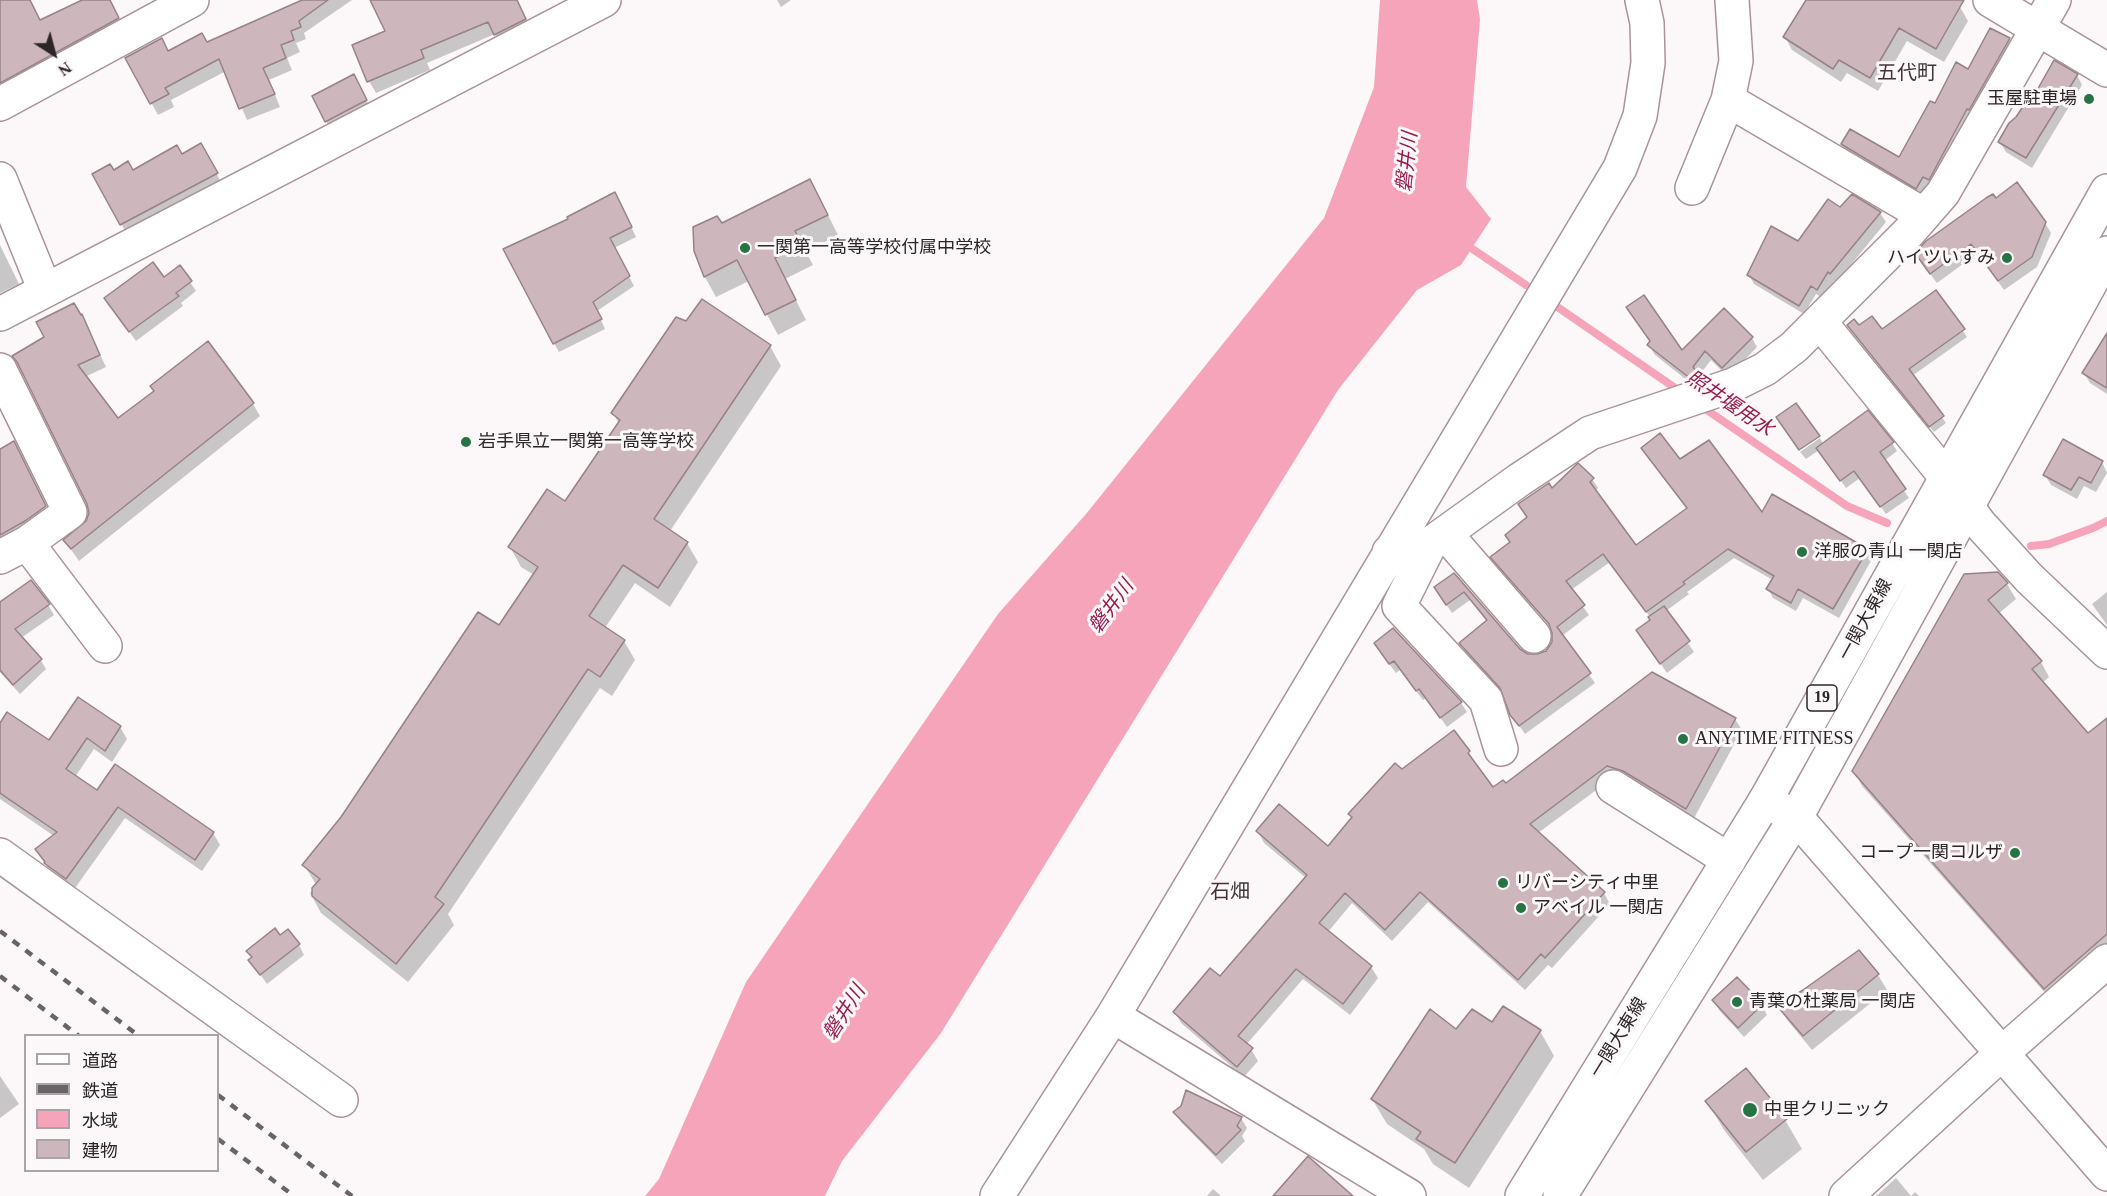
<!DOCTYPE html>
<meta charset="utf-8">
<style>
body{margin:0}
#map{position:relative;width:2107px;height:1196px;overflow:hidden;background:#fcf8f9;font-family:"Times New Roman","Noto Sans JP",serif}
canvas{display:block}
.legend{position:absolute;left:24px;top:1034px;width:195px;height:138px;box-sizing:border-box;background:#fcf8f9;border:2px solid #a9a4a5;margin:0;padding:8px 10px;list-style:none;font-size:18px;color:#2d2527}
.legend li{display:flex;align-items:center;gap:12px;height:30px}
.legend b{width:30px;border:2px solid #a9a4a5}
.north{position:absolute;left:24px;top:24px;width:60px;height:60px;-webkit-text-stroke:4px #fcf8f9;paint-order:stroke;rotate:144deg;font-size:16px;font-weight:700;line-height:24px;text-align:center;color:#2d2527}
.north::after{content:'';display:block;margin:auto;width:21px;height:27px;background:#2d2527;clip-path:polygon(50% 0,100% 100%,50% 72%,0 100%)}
</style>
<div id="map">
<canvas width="2107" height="1196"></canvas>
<ul class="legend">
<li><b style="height:8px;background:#fff"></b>道路</li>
<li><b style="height:8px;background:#6b6466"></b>鉄道</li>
<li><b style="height:16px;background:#f6a4b9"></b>水域</li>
<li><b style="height:16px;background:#cdb7bc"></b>建物</li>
</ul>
<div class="north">N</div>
</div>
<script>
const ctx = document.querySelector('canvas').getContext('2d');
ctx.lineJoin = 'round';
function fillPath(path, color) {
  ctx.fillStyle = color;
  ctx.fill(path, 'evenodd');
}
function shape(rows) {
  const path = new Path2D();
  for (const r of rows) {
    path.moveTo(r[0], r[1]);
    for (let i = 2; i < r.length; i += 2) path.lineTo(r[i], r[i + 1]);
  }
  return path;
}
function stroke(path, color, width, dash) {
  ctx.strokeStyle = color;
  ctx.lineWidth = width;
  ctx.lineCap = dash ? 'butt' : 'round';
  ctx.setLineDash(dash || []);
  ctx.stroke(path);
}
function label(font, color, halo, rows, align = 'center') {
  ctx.font = font + ' "Times New Roman","Noto Sans JP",serif';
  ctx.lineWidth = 6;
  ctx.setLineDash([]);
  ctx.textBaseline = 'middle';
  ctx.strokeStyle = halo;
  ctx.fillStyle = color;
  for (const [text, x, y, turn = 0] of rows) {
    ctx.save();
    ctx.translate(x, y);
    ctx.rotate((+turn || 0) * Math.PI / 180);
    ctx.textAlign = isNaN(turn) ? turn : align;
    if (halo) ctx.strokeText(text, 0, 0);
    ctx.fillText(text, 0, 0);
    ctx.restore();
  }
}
const water = shape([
 [1380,0,1477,0,1480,19,1466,187,1491,219,1461,265,1417,290,1338,390,941,1033,842,1161,825,1196,645,1196,659,1179,746,982,998,614,1086,514,1324,218,1374,87]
]);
const shadow = shape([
 [0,0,29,0,40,22,85,0,110,0,124,29,0,95],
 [301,0,352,0,304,33,306,39,296,43,300,52,287,58,292,70,269,80,280,107,247,120,226,71,171,100,174,107,158,115,127,58,168,52,207,44,302,2],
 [372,0,517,0,532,32,502,47,495,34,427,63,430,70,376,93,369,81,387,32],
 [777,0,791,0,781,7],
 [1808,0,1948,0,1960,7,1968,21,1944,62,1907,41,1878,91,1847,73,1841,82,1792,50,1785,37],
 [2009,39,2015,51,1923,199,1849,156,1842,144,1900,160,1935,105],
 [2077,75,2082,85,2032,168,2006,152,2000,142,2031,103],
 [359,86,372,111,332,131,326,121],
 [201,145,222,184,127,234,94,175,113,172,132,172,181,156],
 [1996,200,2045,223,2051,233,2037,267,2004,290,1978,253,1937,283,1922,263],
 [821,201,838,235,806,252,813,265,785,279,806,320,778,335,749,281,716,297,705,277,696,250,721,225],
 [620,203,636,237,614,248,634,286,597,311,605,329,559,352,554,343],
 [1840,209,1880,213,1886,222,1836,283,1834,281,1823,298,1816,294,1804,314,1754,284,1749,275,1799,243],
 [0,245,19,284,0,293],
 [180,267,196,291,181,303,183,306,136,341,106,299,164,279],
 [1936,292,1967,337,1912,376,1946,423,1934,432,1849,326,1882,331],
 [82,316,106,367,85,377,118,420,253,404,260,416,79,561,65,541,88,522,90,513,88,504,23,371],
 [1752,338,1757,347,1728,377,1711,360,1698,377,1704,387,1698,389,1655,355,1649,345,1651,342,1681,352],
 [2107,344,2107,394,2090,383,2084,373],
 [770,346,781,366,670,531,687,543,698,562,670,607,635,583,605,628,624,641,635,660,612,696,600,688,448,914,454,925,408,982,321,913,310,893,317,886,304,865,500,627,534,575,521,567,510,547,565,503,619,424,613,413],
 [1820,438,1823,444,1892,443,1897,451,1884,461,1909,498,1886,514,1860,478,1846,488,1819,450,1806,459,1800,452],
 [1643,448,1679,462,1762,515,1866,550,1872,559,1839,618,1803,598,1796,611,1773,598,1768,589,1773,580,1734,558,1687,592,1689,594,1666,611,1694,652,1667,673,1638,631,1652,620,1610,562,1571,590,1589,615,1562,636,1595,683,1525,734,1511,714,1504,693,1466,652,1461,643,1487,622,1470,600,1452,613,1441,597,1454,575,1519,650,1528,655,1537,656,1547,652,1553,642,1553,630,1498,566,1492,557,1511,543,1552,490,1592,479,1598,488,1595,491,1636,547,1688,510],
 [0,451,18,453,48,513,0,544],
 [2102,462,2107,473,2096,492,2084,486,2077,499,2051,485,2045,475],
 [1998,574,2007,584,2016,599,1998,614,2041,662,2049,677,2042,683,2088,735,2107,720,2107,956,2054,1003,1862,786,1854,771],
 [2107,592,2107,625,2092,604],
 [0,604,48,605,54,615,21,638,40,659,46,669,20,694,0,672],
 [1381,653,1461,703,1467,712,1447,727,1426,698,1423,700,1400,670,1396,673],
 [1735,719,1742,730,1693,820,1614,777,1538,833,1604,893,1610,904,1552,968,1548,965,1525,990,1428,902,1392,941,1352,903,1328,932,1371,967,1378,978,1350,1015,1303,979,1246,1045,1251,1049,1258,1061,1244,1077,1181,1023,1175,1012,1220,978,1306,878,1264,843,1258,831,1328,848,1353,819,1350,814,1402,771,1468,752,1493,789],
 [0,725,50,742,120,727,127,739,112,762,94,749,75,777,98,792,213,833,220,845,202,871,125,818,73,891,52,875,37,849,54,836,0,799],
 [280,937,299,945,304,955,267,984,250,960,253,958,248,951],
 [1858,952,1878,975,1887,990,1812,1050,1788,1021,1779,1006],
 [1714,1000,1762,1005,1767,1015,1744,1037,1719,1010],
 [1493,1024,1540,1031,1554,1056,1469,1188,1433,1164,1424,1149,1387,1124,1372,1099,1456,1031],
 [0,1076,19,1104,0,1118],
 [1707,1101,1785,1120,1802,1149,1763,1180,1724,1130],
 [1175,1113,1241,1118,1247,1128,1242,1136,1245,1141,1222,1164,1181,1122],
 [1896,1178,1911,1196,1915,1192,1919,1196,1876,1196],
 [1213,1189,1221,1196,1207,1196]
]);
const stream = shape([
 [1465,244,1526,285],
 [1556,306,1681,392],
 [1701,406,1847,506,1887,523],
 [2031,546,2049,544,2093,528,2107,521]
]);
const building = shape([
 [0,0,30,0,40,20,82,0,110,0,119,18,0,83,0,0],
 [302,0,328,0,299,21,301,27,291,31,294,40,281,45,286,58,263,68,275,94,239,109,219,59,165,88,169,94,150,104,125,58,162,38,168,51,202,33,207,42,302,0],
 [370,0,517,0,526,19,494,35,488,22,421,50,424,58,367,82,352,45,385,31,370,0],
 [1806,0,1964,0,1936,49,1899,28,1870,78,1839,60,1833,69,1783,37,1806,0],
 [1990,28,2010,38,1969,110,1967,109,1929,180,1923,177,1916,189,1841,144,1850,129,1899,157,1930,101,1935,103,1956,62,1968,69,1990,28],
 [2054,60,2078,74,2026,158,1998,142,2009,123,2016,117,2028,99,2031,101,2054,60],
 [354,74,367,100,325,122,312,96,354,74],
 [201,143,218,173,120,225,92,174,110,164,114,170,128,161,133,170,177,145,182,154,201,143],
 [810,179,828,215,795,231,802,244,775,258,796,300,765,315,737,260,704,277,694,251,693,227,717,216,722,223,810,179],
 [2017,182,2046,222,2032,257,1998,281,1971,244,1930,274,1915,253,1926,241,1986,198,1993,194,1996,198,2017,182],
 [615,192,632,227,610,238,630,276,593,302,602,319,553,344,503,249,568,219,567,217,615,192],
 [1852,194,1881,212,1830,274,1828,272,1817,290,1811,286,1799,306,1747,275,1771,226,1798,241,1828,199,1840,207,1852,194],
 [153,262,164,277,180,265,192,281,176,293,179,296,129,332,104,298,153,262],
 [1936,290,1965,329,1909,369,1944,416,1929,427,1847,325,1854,319,1859,325,1872,316,1882,329,1936,290],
 [1644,295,1682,350,1724,308,1753,337,1722,368,1705,351,1693,367,1700,376,1691,379,1647,345,1650,341,1626,307,1644,295],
 [702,299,771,345,654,519,688,542,658,588,623,565,589,616,625,640,600,677,588,669,435,897,444,904,396,964,312,896,312,888,320,879,302,865,341,817,478,612,499,625,538,567,508,547,547,489,565,501,620,420,611,413,676,317,686,321,702,299],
 [74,303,81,315,82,314,100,355,78,365,118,418,154,391,150,386,208,341,254,403,71,549,63,540,86,521,89,513,87,504,17,362,12,356,44,337,36,322,74,303],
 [2107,333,2107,388,2082,373,2107,333],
 [1796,403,1820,436,1799,450,1776,417,1796,403],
 [1868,410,1894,442,1880,452,1906,489,1880,507,1854,471,1840,481,1816,448,1868,410],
 [1660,433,1680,459,1709,440,1762,512,1772,494,1868,549,1833,609,1798,589,1791,603,1766,589,1774,576,1728,549,1683,582,1685,584,1646,612,1603,554,1566,581,1585,605,1557,627,1591,673,1519,726,1510,715,1500,688,1459,643,1487,620,1464,592,1446,605,1434,587,1454,573,1520,649,1528,654,1537,654,1546,651,1552,642,1552,633,1549,624,1490,557,1510,542,1505,535,1527,517,1518,504,1549,483,1552,488,1578,463,1594,478,1590,482,1636,545,1687,508,1641,448,1660,433],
 [2063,439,2103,461,2091,483,2079,477,2071,490,2043,475,2063,439],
 [14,441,46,506,25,521,0,535,0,449,14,441],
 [1998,572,2008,583,1988,600,2042,661,2032,669,2088,733,2107,718,2107,934,2044,989,1852,771,1964,574,1998,572],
 [31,580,50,604,15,629,42,659,13,685,0,670,0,602,31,580],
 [1664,606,1690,641,1660,664,1636,630,1650,620,1648,617,1664,606],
 [1393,628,1462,702,1440,718,1419,689,1416,691,1394,661,1389,664,1374,643,1393,628],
 [1652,672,1736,718,1686,809,1623,771,1607,766,1530,824,1605,892,1545,958,1541,954,1518,980,1420,892,1385,930,1345,893,1319,923,1372,966,1343,1004,1296,969,1238,1036,1253,1048,1237,1067,1173,1012,1210,968,1220,976,1307,875,1256,831,1279,804,1328,846,1352,817,1348,814,1395,763,1402,769,1454,730,1470,751,1468,753,1493,787,1503,780,1506,783,1652,672],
 [78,697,121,726,105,751,87,738,66,769,97,790,115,764,214,832,195,860,118,807,66,879,44,863,45,862,35,849,57,832,0,793,0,723,7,712,49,740,78,697],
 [275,928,280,935,288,929,300,944,260,975,248,960,252,957,246,951,275,928],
 [1859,950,1879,974,1803,1036,1777,1006,1803,990,1859,950],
 [1737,977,1763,1004,1738,1028,1712,1000,1737,977],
 [1503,1006,1541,1030,1455,1163,1416,1139,1421,1132,1371,1099,1430,1009,1456,1029,1472,1009,1492,1022,1503,1006],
 [1746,1068,1787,1119,1746,1152,1705,1101,1746,1068],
 [1186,1090,1242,1117,1237,1126,1241,1130,1216,1155,1173,1112,1181,1106,1186,1090],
 [1308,1156,1310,1158,1353,1196,1273,1196,1308,1156]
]);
const minor = shape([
 [1990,0,2107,70],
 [1728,100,1924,215],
 [0,104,192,0],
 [0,179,45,290],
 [1692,188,1728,100,1736,61,1732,0],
 [0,314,604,0],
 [1820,322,1946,477,1979,523,2029,578,2107,652],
 [0,370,70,512,27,543,0,557],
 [1445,533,1534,636],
 [27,543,105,646],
 [1430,544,1399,606,1486,700,1501,749],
 [1389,552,1430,544,1519,480,1590,433,1733,385,1765,369,1794,347,1910,231,1943,193,2054,0],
 [1613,787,1729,860],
 [1765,801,1796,817,2107,1174],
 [0,855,341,1100],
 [1113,1016,1409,1196],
 [997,1196,1113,1016,1620,168,1640,116,1648,63,1647,23,1642,0],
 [1846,1196,2001,1054,2107,961]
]);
const major = shape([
 [1522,1196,1765,801,2107,191],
 [1560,1196,1796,817,2107,253]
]);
const rail = shape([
 [0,931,139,1036],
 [0,976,79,1036],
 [218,1095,352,1196],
 [218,1139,294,1196]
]);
const markers = [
 [2089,99,6,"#267443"],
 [745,248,6,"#267443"],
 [2007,258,6,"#267443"],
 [466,442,6,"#267443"],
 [1802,552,6,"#267443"],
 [1683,739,6,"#267443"],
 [2015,853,6,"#267443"],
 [1503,883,6,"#267443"],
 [1521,908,6,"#267443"],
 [1737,1002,6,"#267443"],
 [1750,1110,8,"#267443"]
];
const shields = [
 [1822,698,30]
];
const shieldNames = [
 ["19",1822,698]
];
const poiNames = [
 ["玉屋駐車場",2077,99,"right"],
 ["一関第一高等学校付属中学校",757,248],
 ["ハイツいすみ",1995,258,"right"],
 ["岩手県立一関第一高等学校",478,442],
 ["洋服の青山 一関店",1814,552],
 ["ANYTIME FITNESS",1695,739],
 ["コープ一関コルザ",2003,853,"right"],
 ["リバーシティ中里",1515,883],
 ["アベイル 一関店",1533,908],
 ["青葉の杜薬局 一関店",1749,1002],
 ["中里クリニック",1764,1110]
];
const streetNames = [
 ["一関大東線",1866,620,-61],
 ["一関大東線",1619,1038,-58]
];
const neighbourhoodNames = [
 ["五代町",1907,74],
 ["石畑",1230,893]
];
const waterNames = [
 ["磐井川",1408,162,-84],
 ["照井堰用水",1729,404,34],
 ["磐井川",1112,607,-54],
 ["磐井川",845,1013,-58]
];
fillPath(water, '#f6a4b9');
fillPath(shadow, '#0003');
stroke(stream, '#f6a4b9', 8);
fillPath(building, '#cdb7bc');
stroke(building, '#968287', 1.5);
stroke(minor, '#a89398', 36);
stroke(major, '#a89398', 36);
stroke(minor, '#fff', 33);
stroke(major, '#fff', 33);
stroke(rail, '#6b6466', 4.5, [8, 8]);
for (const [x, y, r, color] of markers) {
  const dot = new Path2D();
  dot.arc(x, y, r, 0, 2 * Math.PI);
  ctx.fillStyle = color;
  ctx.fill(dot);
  stroke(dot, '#fcf8f9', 2);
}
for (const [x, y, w] of shields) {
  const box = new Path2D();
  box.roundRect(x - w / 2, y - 13, w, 26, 4.5);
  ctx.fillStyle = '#fcf8f9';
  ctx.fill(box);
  stroke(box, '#2d2527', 1.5);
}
label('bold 16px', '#2d2527', null, shieldNames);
label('18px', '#2d2527', '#fcf8f9', poiNames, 'left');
label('18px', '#2d2527', '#fcf8f9', streetNames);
label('20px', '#433237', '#fcf8f9', neighbourhoodNames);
label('italic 20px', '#941d4d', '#fcf8f9', waterNames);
</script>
